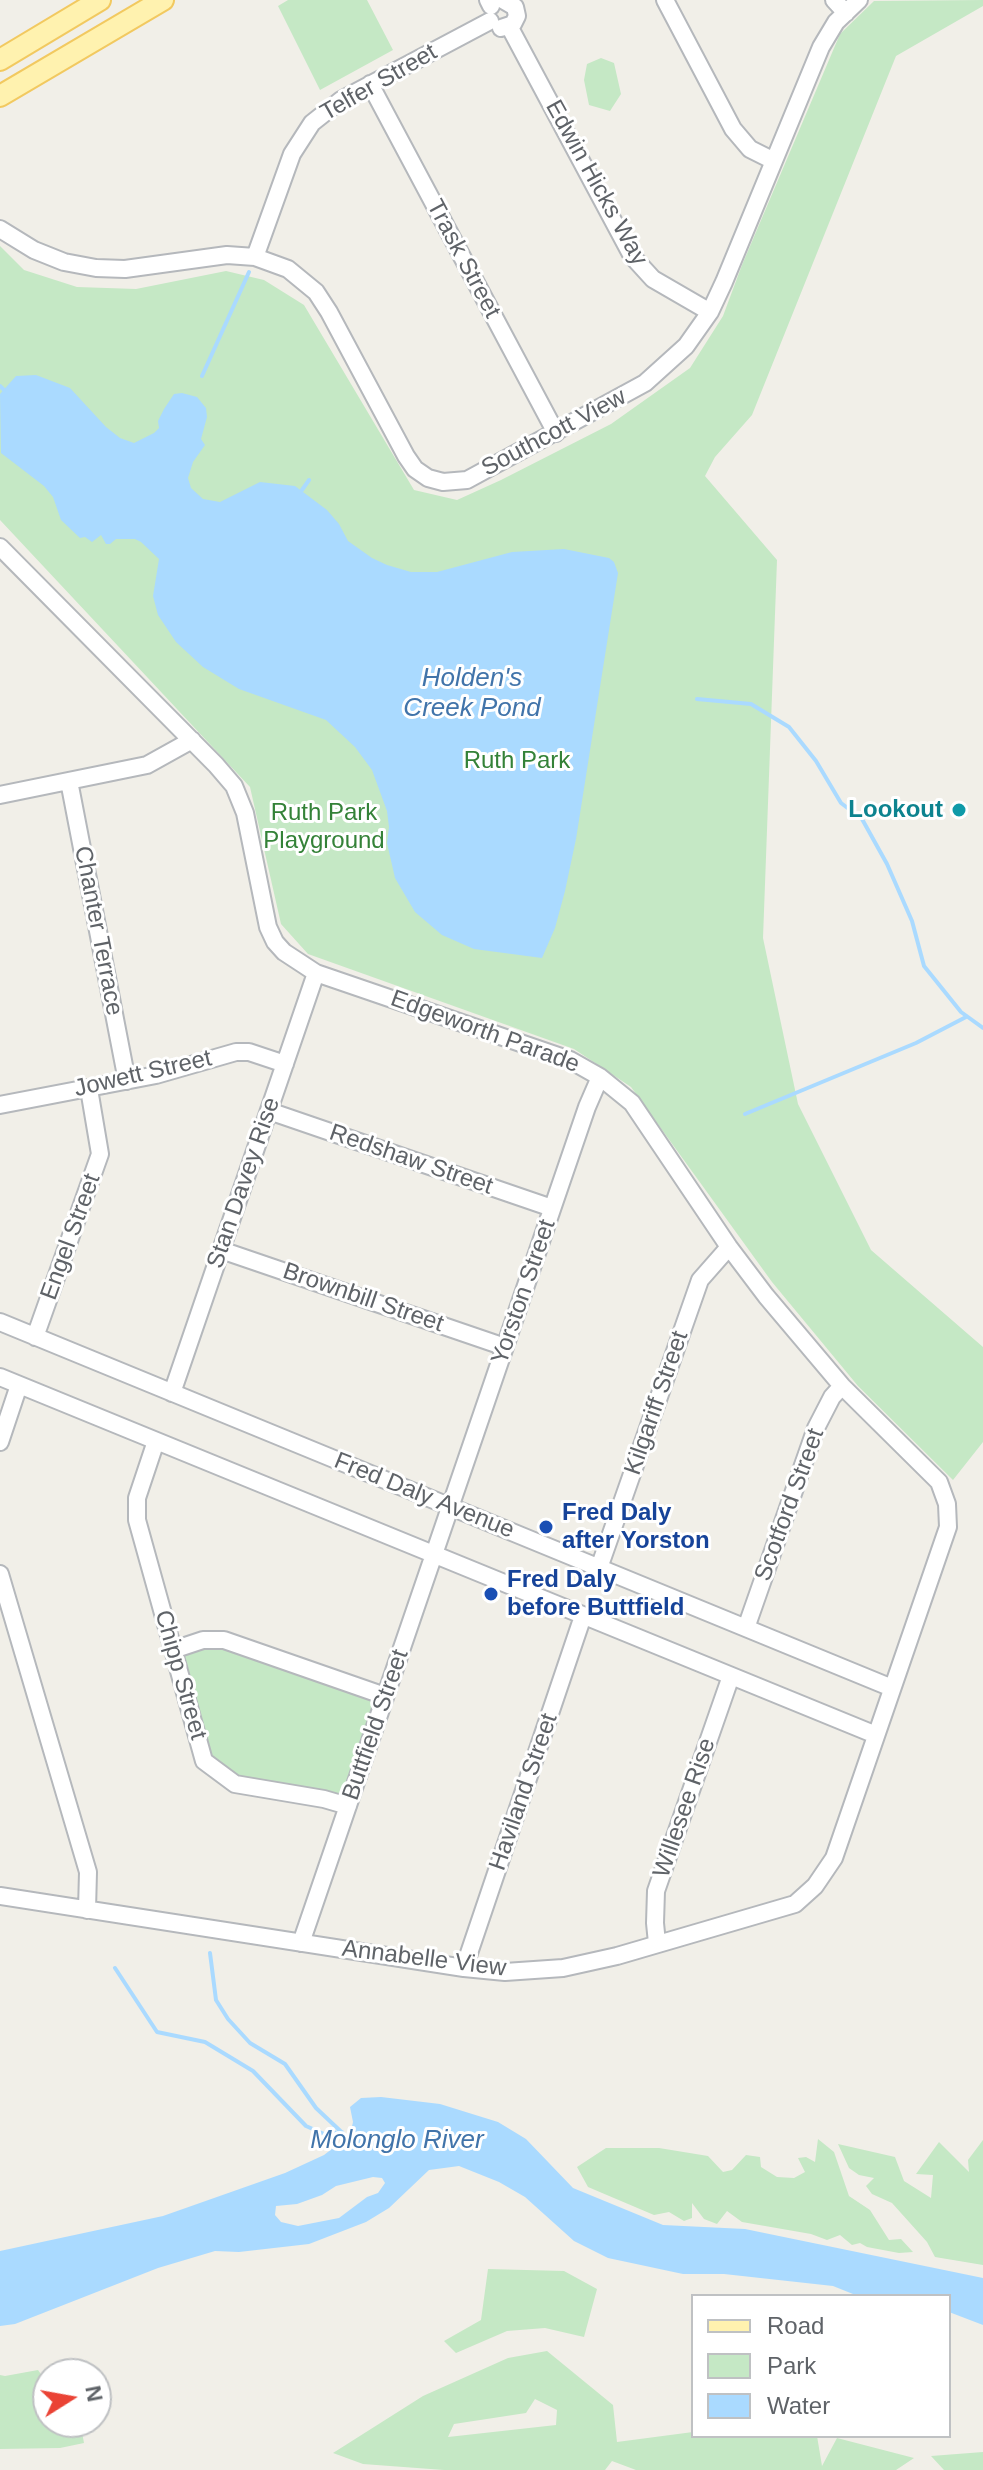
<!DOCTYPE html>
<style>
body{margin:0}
#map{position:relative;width:983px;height:2470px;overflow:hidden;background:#f1efe8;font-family:Helvetica,sans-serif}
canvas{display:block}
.legend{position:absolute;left:691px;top:2294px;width:260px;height:144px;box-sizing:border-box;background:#fff;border:2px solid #bfc1c3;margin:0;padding:10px 14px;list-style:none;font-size:24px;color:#5f6368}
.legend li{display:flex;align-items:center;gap:16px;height:40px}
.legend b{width:40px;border:2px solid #bfc1c3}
.north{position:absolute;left:32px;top:2358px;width:80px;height:80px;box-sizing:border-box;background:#fff;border:2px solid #bfc1c3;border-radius:50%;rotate:79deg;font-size:22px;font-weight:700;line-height:32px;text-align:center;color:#5f6368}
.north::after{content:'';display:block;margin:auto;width:28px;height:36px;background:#ea4335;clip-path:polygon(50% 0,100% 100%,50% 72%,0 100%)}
</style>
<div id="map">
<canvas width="983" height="2470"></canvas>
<ul class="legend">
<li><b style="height:10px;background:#fff2af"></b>Road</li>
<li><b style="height:22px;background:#c5e8c5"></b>Park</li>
<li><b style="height:22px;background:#aadaff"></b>Water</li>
</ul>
<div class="north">N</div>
</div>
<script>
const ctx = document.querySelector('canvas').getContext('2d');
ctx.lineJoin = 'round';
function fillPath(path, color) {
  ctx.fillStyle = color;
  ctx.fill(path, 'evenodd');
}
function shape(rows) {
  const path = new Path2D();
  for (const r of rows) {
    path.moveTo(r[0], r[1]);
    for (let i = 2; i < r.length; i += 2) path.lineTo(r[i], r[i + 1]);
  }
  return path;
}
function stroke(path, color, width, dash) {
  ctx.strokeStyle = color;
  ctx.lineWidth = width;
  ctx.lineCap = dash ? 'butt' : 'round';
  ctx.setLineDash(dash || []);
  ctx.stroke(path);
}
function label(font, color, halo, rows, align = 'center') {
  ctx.font = font + ' Helvetica,sans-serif';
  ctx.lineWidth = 6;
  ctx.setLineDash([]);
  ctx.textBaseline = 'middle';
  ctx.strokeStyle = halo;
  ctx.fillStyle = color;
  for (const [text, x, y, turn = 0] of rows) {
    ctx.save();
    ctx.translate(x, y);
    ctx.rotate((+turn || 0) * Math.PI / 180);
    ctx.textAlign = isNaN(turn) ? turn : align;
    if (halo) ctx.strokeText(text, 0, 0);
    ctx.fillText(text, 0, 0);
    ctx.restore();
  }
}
const green = shape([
 [288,0,367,0,393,50,320,90,278,6],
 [983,0,983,6,896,56,752,415,715,457,705,476,777,560,763,938,798,1104,871,1250,983,1347,983,1442,953,1480,858,1386,772,1282,631,1087,574,1049,308,954,281,924,250,787,0,520,0,246,24,270,77,287,136,289,226,271,264,280,304,305,414,490,457,500,501,480,611,424,690,368,723,316,742,265,840,34,874,1],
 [601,58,614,63,621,94,610,111,589,105,584,80,587,64],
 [203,1640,385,1696,348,1806,235,1784,204,1761,173,1650],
 [818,2139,834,2152,849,2196,870,2210,889,2240,901,2239,913,2252,899,2253,867,2247,860,2243,852,2245,840,2235,827,2240,811,2234,742,2222,727,2211,717,2224,704,2219,692,2203,692,2218,684,2221,669,2212,654,2215,588,2187,577,2167,606,2148,659,2148,708,2156,723,2172,732,2170,746,2155,760,2157,761,2167,777,2177,794,2178,805,2172,798,2158,806,2157,815,2162],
 [983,2140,983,2265,935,2257,927,2242,892,2203,872,2194,866,2186,874,2178,859,2175,849,2168,838,2144,895,2157,904,2181,931,2198,933,2175,916,2174,939,2142,969,2172,968,2160],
 [488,2269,564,2271,597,2289,584,2337,545,2328,507,2331,456,2353,444,2341,481,2320],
 [547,2351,613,2405,617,2442,693,2432,693,2436,817,2436,822,2466,837,2438,914,2458,896,2470,636,2470,612,2461,605,2470,444,2470,363,2464,333,2453,423,2396,508,2358],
 [535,2399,557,2410,556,2425,448,2437,454,2424,526,2413],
 [38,2370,48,2384,48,2422,80,2422,84,2443,60,2448,0,2449,0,2375,5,2376],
 [983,2452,983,2470,944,2470,931,2456]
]);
const water = shape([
 [36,375,70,388,106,427,120,438,134,443,154,433,159,428,158,421,164,409,174,394,182,393,197,397,206,408,207,417,201,439,205,445,193,462,188,478,191,488,203,499,220,502,260,482,295,486,327,510,339,524,348,541,372,558,387,565,411,572,437,572,512,552,564,549,609,558,614,562,618,573,576,839,565,891,555,928,542,958,474,949,442,935,415,912,395,878,387,843,389,827,387,811,372,770,355,747,326,720,239,689,203,667,176,642,158,615,153,596,159,559,141,542,135,539,116,539,110,544,106,544,101,535,92,542,85,537,80,538,61,520,53,497,44,486,1,453,0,394,16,376],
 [381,2097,440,2104,498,2122,526,2139,573,2188,663,2225,745,2229,983,2278,983,2325,949,2312,949,2296,858,2296,833,2286,724,2274,683,2274,608,2258,574,2241,525,2197,499,2182,459,2166,429,2170,389,2208,366,2222,309,2244,239,2252,215,2251,158,2268,15,2324,0,2326,0,2251,163,2216,285,2173,324,2155,350,2135,353,2122,350,2107,361,2098],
 [373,2177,382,2178,385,2183,378,2193,367,2197,339,2218,298,2226,281,2222,275,2215,276,2206,297,2204,322,2195,336,2186]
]);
const stream = shape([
 [202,376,249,272],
 [0,386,4,390],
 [302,490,309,480],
 [697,699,751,704,789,727,816,761,841,803,862,819,887,864,912,921,924,966,961,1012,983,1028],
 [745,1114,916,1043,966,1017],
 [210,1953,216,2000,228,2019,250,2043,285,2064,316,2108,351,2141],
 [115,1968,157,2032,205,2042,253,2071,306,2126,324,2134,342,2132]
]);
const minor = shape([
 [488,0,491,6],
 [665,0,733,129,750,149,774,161],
 [834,0,846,13],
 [509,26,632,256,653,279,710,312],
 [501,28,513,24,517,16,515,7,503,0],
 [370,84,556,433],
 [0,229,34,250,64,262,96,268,125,269,227,255,255,257,288,269,316,292,329,312,406,456,415,469,428,478,443,482,467,480,645,383,686,346,710,312,724,282,821,47,836,22,859,0],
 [255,257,292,154,312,123,341,100,490,21],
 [0,547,216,765,234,786,245,813,268,927,275,942,284,952,316,973,570,1060,600,1077,632,1103,729,1247,766,1296,842,1386,939,1482,947,1504,948,1527,834,1858,815,1886,795,1904,617,1956,563,1968,505,1972,464,1968,0,1896],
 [69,781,127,1081],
 [0,795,147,765,192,740],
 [0,1105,156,1075,236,1052,249,1052,285,1064],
 [269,1111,552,1208],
 [221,1250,505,1347],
 [0,1322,892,1688],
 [35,1337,100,1154,89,1089],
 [0,1377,876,1735],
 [172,1393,316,973],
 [156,1441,137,1498,137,1520,204,1761,235,1784,324,1799,348,1806],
 [0,1442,19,1385],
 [599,1568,700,1280,729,1247],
 [0,1574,88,1872,87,1910],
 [746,1628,816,1428,832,1397,842,1386],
 [173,1650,203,1640,224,1640,385,1696],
 [301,1943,587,1107,600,1077],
 [657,1943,655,1923,656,1891,731,1676],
 [464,1968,583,1616]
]);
const major = shape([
 [0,60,100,0],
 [0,96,163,0]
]);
const markers = [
 [959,810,8,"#0f9aa8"],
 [546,1527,8,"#1a4fb4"],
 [491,1594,8,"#1a4fb4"]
];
const streetNames = [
 ["Telfer Street",379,83,-30],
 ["Edwin Hicks Way",596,183,61],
 ["Trask Street",463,259,62],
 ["Southcott View",554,433,-28],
 ["Chanter Terrace",98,931,79],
 ["Edgeworth Parade",485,1032,20],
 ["Jowett Street",143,1074,-13],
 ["Redshaw Street",411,1160,19],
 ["Stan Davey Rise",244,1183,-71],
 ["Engel Street",71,1237,-70],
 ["Yorston Street",524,1292,-71],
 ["Brownbill Street",363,1298,19],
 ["Kilgariff Street",657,1403,-71],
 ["Fred Daly Avenue",424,1496,22],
 ["Scotford Street",790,1505,-70],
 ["Chipp Street",180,1675,74],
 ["Buttfield Street",376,1725,-71],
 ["Haviland Street",524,1792,-71],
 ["Willesee Rise",685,1808,-71],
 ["Annabelle View",424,1959,7]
];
const parkNames = [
 ["Ruth Park",517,761],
 ["Ruth Park",324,813],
 ["Playground",324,841]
];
const cultureNames = [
 ["Lookout",943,810]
];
const transitNames = [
 ["Fred Daly",562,1513],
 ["after Yorston",562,1541],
 ["Fred Daly",507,1580],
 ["before Buttfield",507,1608]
];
const waterNames = [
 ["Holden's",472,679],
 ["Creek Pond",472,709],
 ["Molonglo River",397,2141]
];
fillPath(green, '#c5e8c5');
fillPath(water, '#aadaff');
stroke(stream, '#aadaff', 4);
stroke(minor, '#b5b8bc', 20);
stroke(major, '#f2c960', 24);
stroke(minor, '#fff', 16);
stroke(major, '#fff2af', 20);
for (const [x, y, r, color] of markers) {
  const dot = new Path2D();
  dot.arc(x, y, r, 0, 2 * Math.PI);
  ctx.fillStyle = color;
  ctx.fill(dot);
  stroke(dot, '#fff', 3);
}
label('24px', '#5f6368', '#fff', streetNames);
label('24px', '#348238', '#fff', parkNames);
label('bold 24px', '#0d838f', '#fff', cultureNames, 'right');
label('bold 24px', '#164399', '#fff', transitNames, 'left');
label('italic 26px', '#4174aa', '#fff', waterNames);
</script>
